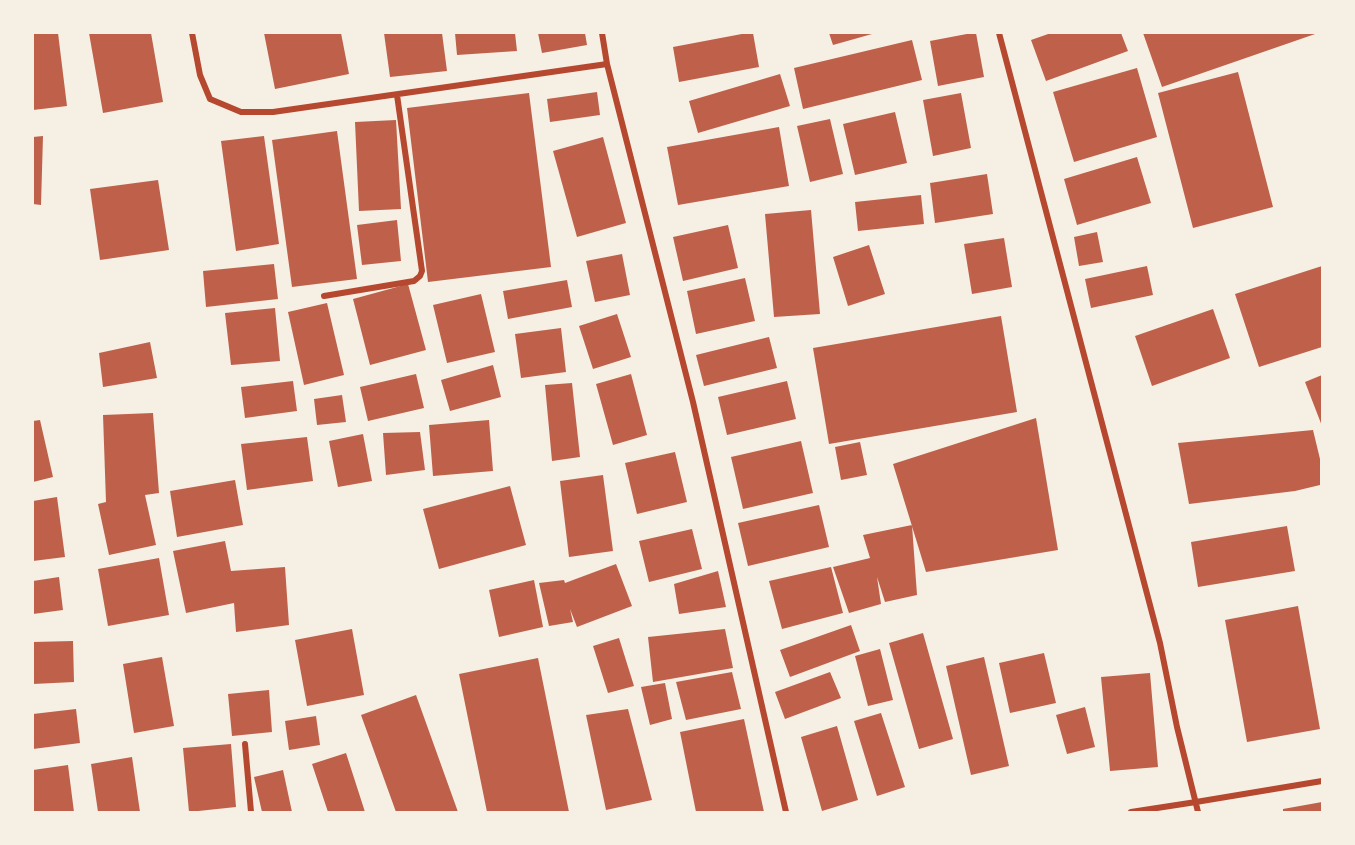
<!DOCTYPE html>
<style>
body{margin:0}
#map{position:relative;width:1355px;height:845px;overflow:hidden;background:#f6efe4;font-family:"Fira Sans Condensed",sans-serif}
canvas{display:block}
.frame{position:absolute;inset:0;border:34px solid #f6efe4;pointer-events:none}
</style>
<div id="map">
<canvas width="1355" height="845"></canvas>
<div class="frame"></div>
</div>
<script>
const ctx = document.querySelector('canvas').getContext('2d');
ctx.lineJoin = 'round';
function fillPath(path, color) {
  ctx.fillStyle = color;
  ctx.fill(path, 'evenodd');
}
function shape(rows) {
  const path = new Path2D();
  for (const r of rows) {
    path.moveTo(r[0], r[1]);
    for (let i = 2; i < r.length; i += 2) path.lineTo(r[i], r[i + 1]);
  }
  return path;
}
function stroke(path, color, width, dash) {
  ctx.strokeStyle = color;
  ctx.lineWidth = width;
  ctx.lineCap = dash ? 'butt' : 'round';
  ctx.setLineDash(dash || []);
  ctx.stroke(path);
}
const building = shape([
 [33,33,58,33,67,106,33,110],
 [89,33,151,33,163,102,103,113],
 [264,33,341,33,349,74,275,89],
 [384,33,442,33,447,71,390,77],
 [455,33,515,33,517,51,457,55],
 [538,33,585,33,587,45,542,53],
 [747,33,753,33,759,67,679,82,673,47],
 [829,33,872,33,872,34,833,45],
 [972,33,976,33,984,77,938,86,930,41],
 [1051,33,1121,33,1128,51,1046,81,1031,40],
 [1143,33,1318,33,1162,87],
 [912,40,922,80,803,109,794,68],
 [1137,68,1157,137,1074,162,1053,92],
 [1238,72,1273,207,1193,228,1158,93],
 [780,74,790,106,698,133,689,101],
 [597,92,600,115,550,122,547,99],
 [529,93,551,267,428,282,407,108],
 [961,93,971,148,933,156,923,100],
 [895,112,907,163,855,175,843,124],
 [830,119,843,174,810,182,797,126],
 [396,120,401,209,359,211,355,122],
 [779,127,789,186,678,205,667,147],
 [337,131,357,279,292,287,272,140],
 [43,136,41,205,33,204,33,137],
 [264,136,279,244,236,251,221,141],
 [603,137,626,223,577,237,553,151],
 [1137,157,1151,203,1077,225,1064,179],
 [987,174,993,214,935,223,930,183],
 [158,180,169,250,100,260,90,189],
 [921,195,924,224,858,231,855,202],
 [811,210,820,314,774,317,765,214],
 [397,220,401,261,362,265,357,225],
 [728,225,738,268,683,281,673,237],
 [1097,232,1103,262,1079,266,1074,237],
 [1004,238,1012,287,972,294,964,244],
 [869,245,885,294,848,306,833,257],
 [622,254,630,295,595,302,586,261],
 [274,264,278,299,206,307,203,271],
 [1147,266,1153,295,1091,308,1085,279],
 [1322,266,1322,347,1259,367,1235,294],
 [745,278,755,321,696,334,687,291],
 [567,280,572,307,508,319,503,291],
 [408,284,426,350,370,365,353,299],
 [481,294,495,352,447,363,433,305],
 [327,303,344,375,304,385,288,312],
 [275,308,280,361,231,365,225,313],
 [1213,309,1230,358,1152,386,1135,336],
 [617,314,631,357,593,369,579,326],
 [1001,316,1017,412,829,444,813,348],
 [561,328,566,372,521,378,515,334],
 [769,337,777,368,704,386,696,355],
 [150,342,157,378,103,387,99,353],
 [493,365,501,397,450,411,441,380],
 [416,374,424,408,368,421,360,387],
 [631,374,647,435,613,445,596,384],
 [1322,375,1322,426,1305,382],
 [293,381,297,411,245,418,241,387],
 [787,381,796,419,727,435,718,397],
 [572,383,580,457,552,461,545,385],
 [342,395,346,422,317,425,314,399],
 [153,413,159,493,145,495,156,545,109,555,98,504,106,502,103,415],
 [1036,418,1058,550,926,572,893,464],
 [40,420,53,477,33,482,33,421],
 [489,420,493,471,433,476,429,425],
 [1313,430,1320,459,1320,485,1295,491,1189,504,1178,443],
 [420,432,425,470,386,475,383,433],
 [363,434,372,481,338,487,329,441],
 [307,437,313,481,247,490,241,444],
 [801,441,813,493,743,509,731,457],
 [860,442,867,475,841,480,835,447],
 [675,452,687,502,637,514,625,463],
 [603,475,613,551,569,557,560,481],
 [235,480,243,525,177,537,170,491],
 [510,486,526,545,439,569,423,509],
 [57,497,65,557,33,561,33,501],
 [819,505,829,547,748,566,738,523],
 [912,525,917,595,885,602,877,577,881,604,849,613,833,567,870,558,863,535],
 [1287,526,1295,571,1198,587,1191,542],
 [692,529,702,569,649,582,639,541],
 [225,541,231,571,285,567,289,625,236,632,234,603,186,613,173,551],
 [159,558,169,615,108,626,98,569],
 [616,564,632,606,577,627,570,609,573,622,549,626,539,583,564,580,565,583],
 [831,567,843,613,782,629,769,581],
 [718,571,726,607,679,614,674,584],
 [59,577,63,610,33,614,33,581],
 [534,580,543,627,499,637,489,590],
 [1298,606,1320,729,1247,742,1225,620],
 [851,625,860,651,790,677,780,650],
 [352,629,364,695,307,706,295,640],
 [725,629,733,668,653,682,648,637],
 [923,633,953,739,919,749,889,643],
 [619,638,634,686,608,693,593,646],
 [73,641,74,682,33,684,33,642],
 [880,649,893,700,868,706,855,656],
 [1044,653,1056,703,1010,713,999,663],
 [162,657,174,726,134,733,123,664],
 [984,657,1009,766,971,775,946,666],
 [538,658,569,812,487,812,459,674],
 [732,672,741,709,686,720,676,682],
 [830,672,841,698,785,719,775,692],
 [1150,673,1158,767,1110,771,1101,677],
 [665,683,672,719,650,725,641,687],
 [269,690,272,732,232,736,228,694],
 [416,695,458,812,396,812,361,715],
 [1085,707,1095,747,1067,754,1056,715],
 [76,709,80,743,33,749,33,714],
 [628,709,652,800,606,810,586,715],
 [881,713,905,787,877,796,854,721],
 [316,716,320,745,289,750,285,721],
 [744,719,764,812,696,812,680,732],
 [837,726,858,800,822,811,801,737],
 [231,744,236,807,189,812,183,748],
 [346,753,365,812,328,812,312,764],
 [132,757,140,812,98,812,91,764],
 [68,765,74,812,33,812,33,770],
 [283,770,292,812,262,812,254,777],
 [1322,802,1322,812,1283,812,1283,809]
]);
const minor = shape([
 [192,33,200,75,210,99,241,112,273,112,607,64],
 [602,33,607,64,693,402,786,812],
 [999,33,1160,643,1177,727,1198,812],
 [324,296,414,281,420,276,422,271,397,95],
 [245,744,251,812],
 [1131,812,1196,802,1322,781]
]);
fillPath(building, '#bf614a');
stroke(minor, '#b5482f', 6);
</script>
